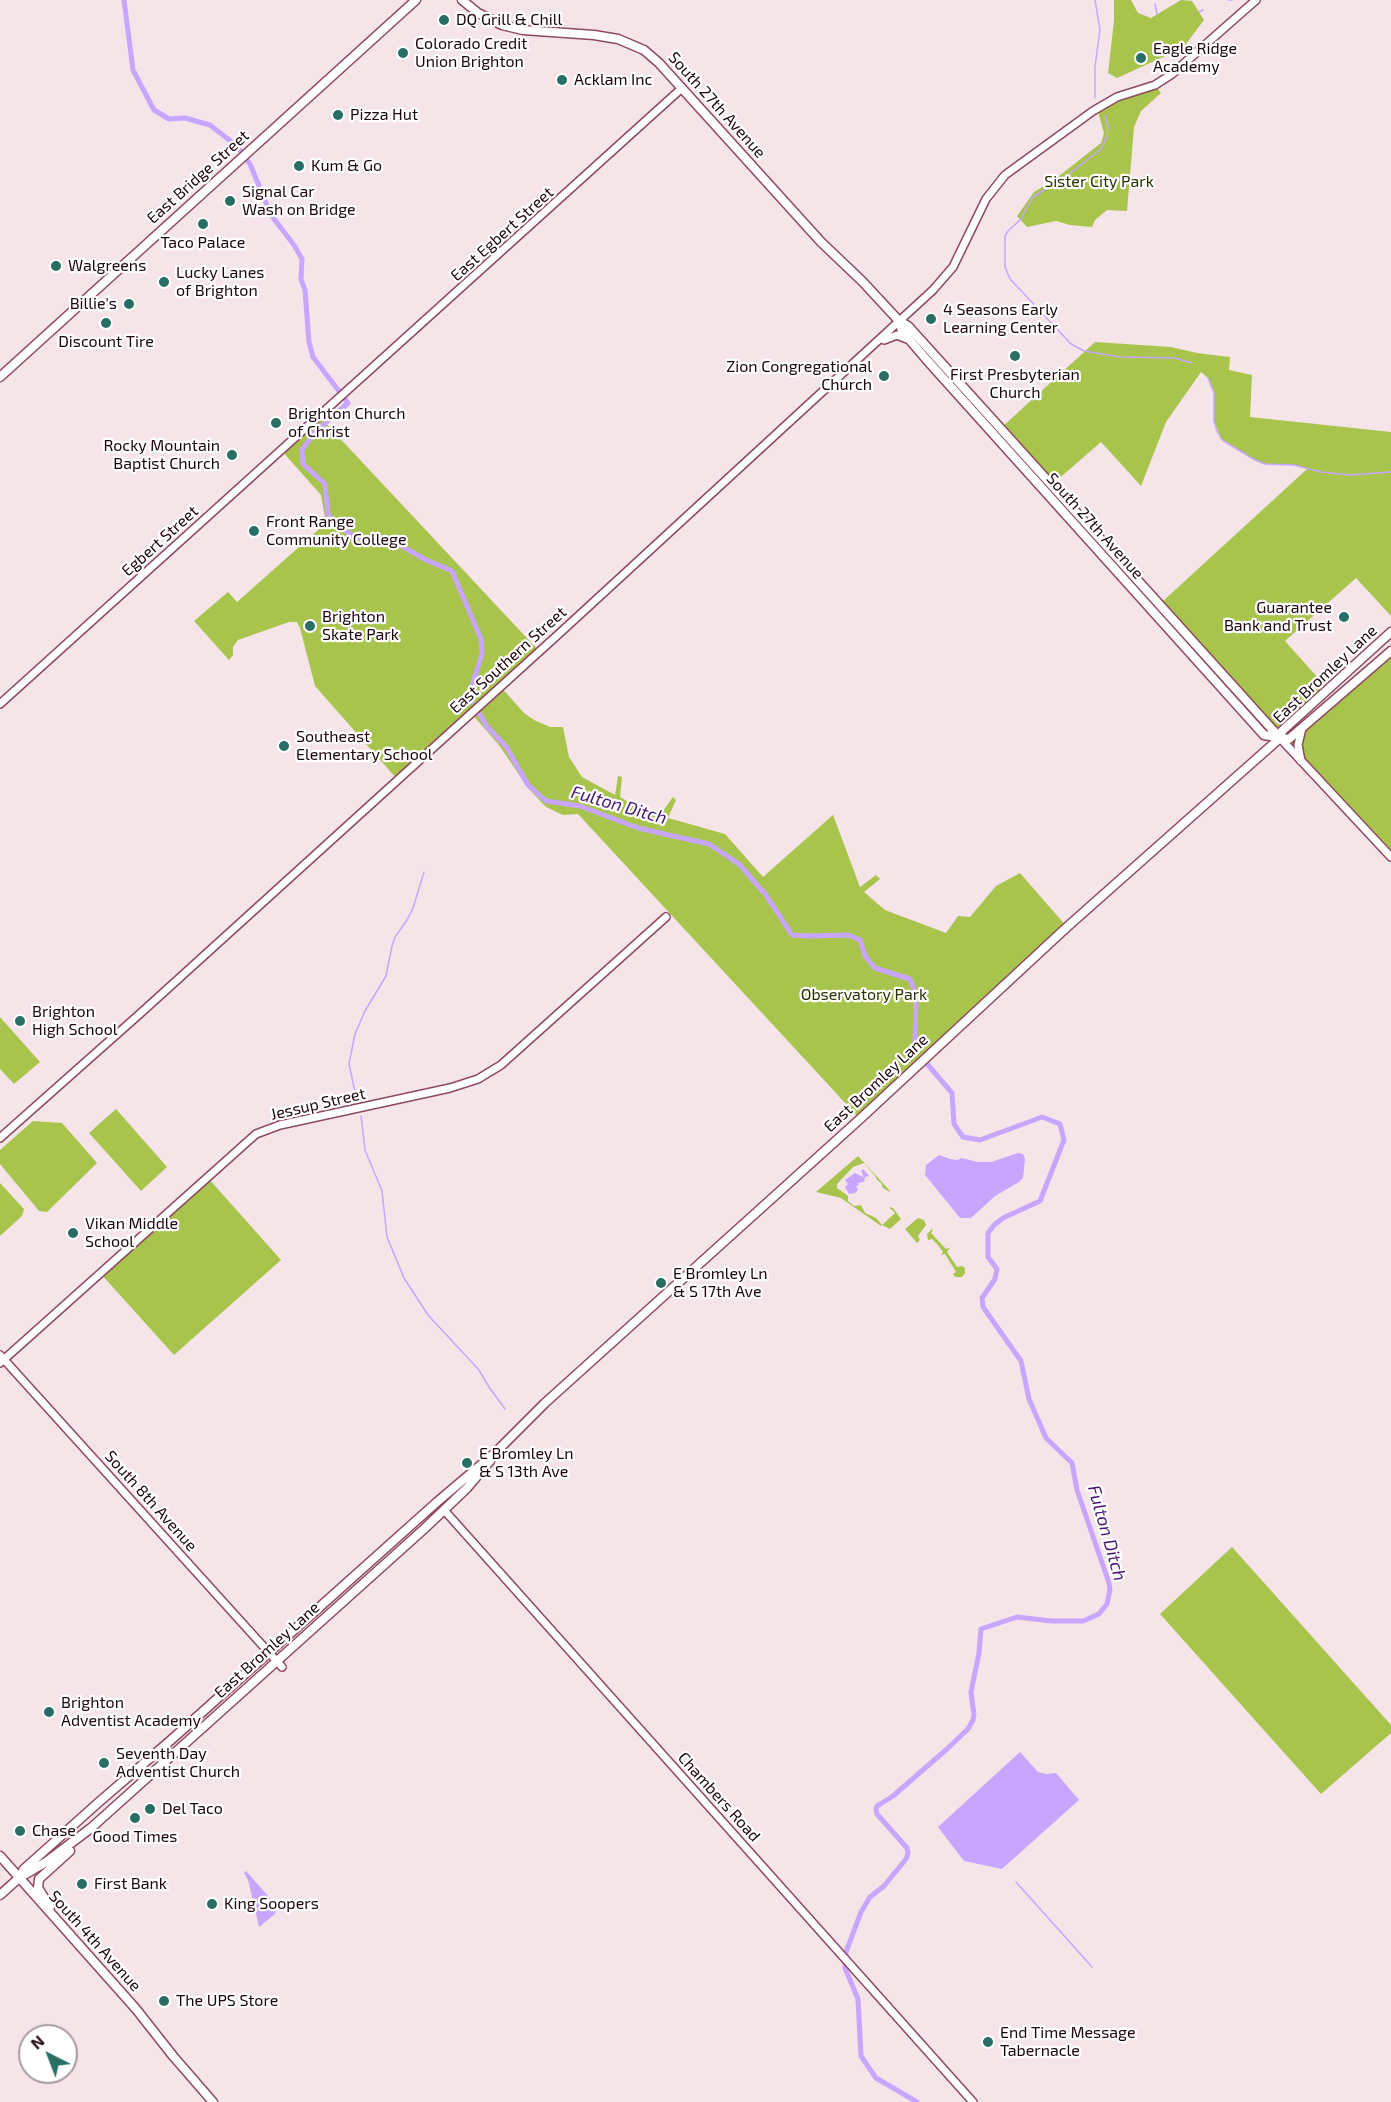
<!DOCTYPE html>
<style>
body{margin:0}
#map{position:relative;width:1391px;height:2102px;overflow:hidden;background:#f5e5e8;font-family:"Exo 2",sans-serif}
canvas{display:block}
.north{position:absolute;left:18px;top:2024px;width:60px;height:60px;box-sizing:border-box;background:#fff;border:2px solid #a59b9e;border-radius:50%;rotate:318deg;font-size:16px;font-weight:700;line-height:24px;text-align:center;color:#1d040c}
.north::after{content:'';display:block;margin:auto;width:21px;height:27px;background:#286e64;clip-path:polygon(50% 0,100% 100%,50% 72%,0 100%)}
</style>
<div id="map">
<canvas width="1391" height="2102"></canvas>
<div class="north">N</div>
</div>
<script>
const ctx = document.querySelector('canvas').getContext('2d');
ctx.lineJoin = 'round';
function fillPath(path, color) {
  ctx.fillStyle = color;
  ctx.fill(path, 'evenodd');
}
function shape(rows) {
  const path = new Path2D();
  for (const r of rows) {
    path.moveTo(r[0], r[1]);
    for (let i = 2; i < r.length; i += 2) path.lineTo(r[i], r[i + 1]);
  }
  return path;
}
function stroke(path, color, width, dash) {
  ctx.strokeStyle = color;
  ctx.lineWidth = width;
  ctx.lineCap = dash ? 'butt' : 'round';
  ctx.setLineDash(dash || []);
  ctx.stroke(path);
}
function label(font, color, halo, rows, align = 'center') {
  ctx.font = font + ' "Exo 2",sans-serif';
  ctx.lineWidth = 4.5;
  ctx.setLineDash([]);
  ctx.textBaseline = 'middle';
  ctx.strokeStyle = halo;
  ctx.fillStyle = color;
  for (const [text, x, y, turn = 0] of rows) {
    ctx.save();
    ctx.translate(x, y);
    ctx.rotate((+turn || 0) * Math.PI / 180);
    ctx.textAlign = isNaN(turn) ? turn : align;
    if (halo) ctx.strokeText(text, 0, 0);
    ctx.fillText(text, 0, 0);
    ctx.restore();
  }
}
const green = shape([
 [1114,0,1131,0,1138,13,1151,18,1181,0,1192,1,1204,20,1183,48,1117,78,1108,73,1114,21],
 [1155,85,1161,93,1141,111,1134,127,1127,211,1107,210,1095,220,1092,227,1070,225,1056,221,1027,227,1017,216,1034,192,1054,180,1101,143,1104,133,1097,108],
 [1095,342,1171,347,1197,353,1230,357,1229,370,1252,375,1250,417,1391,432,1391,616,1356,578,1285,641,1328,689,1282,731,1280,738,1293,739,1302,728,1391,651,1391,859,1289,749,1172,617,1163,601,1307,469,1294,465,1265,464,1255,460,1222,440,1214,421,1214,393,1208,378,1201,372,1166,422,1141,486,1101,442,1055,482,1001,428],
 [319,416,539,651,500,686,524,713,534,720,550,727,563,727,569,757,582,777,615,795,618,776,622,777,620,797,640,809,660,815,673,797,676,800,668,818,725,834,763,877,833,815,860,887,876,875,880,879,864,892,885,910,946,933,958,916,970,917,996,886,1020,873,1067,927,860,1119,578,814,563,815,546,807,528,788,499,745,471,713,397,779,315,686,300,628,297,622,289,622,238,640,233,647,233,655,229,660,194,621,228,592,237,602,326,523,321,495,281,450],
 [0,1017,40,1062,14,1084,0,1069],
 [116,1109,167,1167,141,1191,89,1133],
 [33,1121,62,1123,97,1163,47,1212,39,1211,0,1164,0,1150],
 [858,1156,890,1191,890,1192,883,1188,881,1183,876,1179,876,1177,864,1163,853,1167,837,1184,837,1188,848,1196,848,1201,854,1206,861,1205,865,1213,876,1218,882,1225,895,1213,889,1207,893,1208,901,1219,890,1229,882,1225,881,1226,841,1198,816,1192],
 [208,1178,281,1260,174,1355,101,1274],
 [0,1183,24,1209,22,1216,0,1236],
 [918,1218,924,1220,926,1225,918,1236,920,1240,917,1243,905,1229],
 [932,1229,933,1230,931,1233,946,1249,950,1248,947,1252,957,1267,962,1266,965,1268,965,1273,962,1277,955,1277,953,1274,956,1272,945,1254,941,1255,943,1252,938,1245,932,1239,928,1240,927,1234],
 [1232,1547,1391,1725,1391,1733,1321,1794,1160,1614]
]);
const water = shape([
 [1018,1153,1023,1154,1025,1159,1023,1178,1019,1182,995,1196,971,1218,960,1218,925,1175,926,1165,939,1155,950,1159,958,1160,961,1158,978,1162,991,1162],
 [863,1169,869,1176,865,1177,864,1182,858,1183,859,1185,856,1186,858,1190,855,1193,849,1194,845,1187,848,1184,845,1180,855,1173,864,1177,861,1171],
 [1020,1752,1038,1772,1046,1774,1056,1773,1079,1800,1002,1869,964,1861,938,1827],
 [246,1871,277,1906,275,1914,259,1927,248,1880,244,1873]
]);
const stream = shape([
 [1095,0,1100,30,1095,66,1095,98],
 [1228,0,1232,0],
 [1155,4,1157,14],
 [1199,12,1203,10],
 [1105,115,1108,127,1107,136,1101,149,1069,174,1033,197,1020,220,1008,231,1005,236,1005,267,1010,279,1071,344,1084,351,1120,357,1175,358,1192,363],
 [1208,378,1214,393,1214,421,1217,431,1222,440,1255,460,1265,464,1294,465,1321,472,1351,475,1391,472],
 [357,1101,349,1064,355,1034,365,1011,386,976,392,946,395,937,407,920,413,908,424,872],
 [361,1116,365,1150,382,1191,387,1237,404,1278,428,1315,479,1370,489,1387,505,1409],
 [1016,1882,1092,1967]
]);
const canal = shape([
 [124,0,133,70,154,110,169,119,185,118,210,125,237,146,250,164,271,215,294,245,302,259,301,279,305,290,309,342,313,357,348,403,315,432,302,450,303,464,325,484,328,515,340,528,358,538,382,538,395,542,424,559,452,571,481,639,482,654,470,692,472,702],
 [479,713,486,725,507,748,528,785,546,801,580,806,638,828,709,844,739,864,766,895,792,935,808,936,848,935,860,940,865,956,875,968,910,979,916,994,915,1041,917,1052],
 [917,2102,876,2078,861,2056,858,1999,845,1968,846,1952,861,1912,870,1897,884,1886,906,1859,908,1853,907,1848,877,1814,876,1809,877,1806,893,1796,947,1749,968,1729,973,1720,974,1715,971,1692,979,1653,981,1629,1017,1617,1051,1621,1083,1621,1099,1614,1107,1604,1110,1590,1109,1583,1077,1490,1072,1463,1046,1438,1029,1399,1021,1361,983,1307,982,1298,995,1279,997,1269,988,1257,988,1233,994,1225,1003,1218,1040,1201,1064,1140,1060,1124,1042,1117,980,1140,963,1137,954,1124,952,1093,928,1065]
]);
const tertiary = shape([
 [884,340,897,335,907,339],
 [0,704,682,88],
 [1280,738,1391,857],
 [1301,761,1298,745,1302,728],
 [0,1138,143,1011,562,631,933,290,953,267,986,199,1005,175,1093,111,1117,97,1155,85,1172,74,1256,0],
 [0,1355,282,1667],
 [0,1363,256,1134,280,1125,450,1088,478,1079,501,1065,666,917],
 [444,1510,973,2102]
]);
const secondary = shape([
 [462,0,478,13,502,25,523,30,594,35,618,39,644,50,659,63,821,242,863,282,899,321,908,326,1280,738],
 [899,321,902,331,926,359,1264,735,1289,739,1391,651],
 [0,377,416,0],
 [0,1856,136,2009,173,2056,213,2102],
 [19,1878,24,1869,99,1802,171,1740,437,1502,495,1453,545,1403,860,1119,1067,927,1280,738,1282,731,1391,632],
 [0,1895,19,1878,46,1862,91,1828,424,1529,467,1488,490,1461],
 [50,1907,38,1888,39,1879,70,1851]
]);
const markers = [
 [444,20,6,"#286e64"],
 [403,53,6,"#286e64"],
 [1141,58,6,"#286e64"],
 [562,80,6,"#286e64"],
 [338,115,6,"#286e64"],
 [299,166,6,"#286e64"],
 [230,201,6,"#286e64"],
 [203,224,6,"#286e64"],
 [56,266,6,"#286e64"],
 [164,282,6,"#286e64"],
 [129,304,6,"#286e64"],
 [931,319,6,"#286e64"],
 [106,323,6,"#286e64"],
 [1015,356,6,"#286e64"],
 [884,376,6,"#286e64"],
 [276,423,6,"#286e64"],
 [232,455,6,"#286e64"],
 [254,531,6,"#286e64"],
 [1344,617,6,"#286e64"],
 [310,626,6,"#286e64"],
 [284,746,6,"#286e64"],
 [20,1021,6,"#286e64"],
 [73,1233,6,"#286e64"],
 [661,1283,6,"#286e64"],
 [467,1463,6,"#286e64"],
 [49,1712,6,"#286e64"],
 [104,1763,6,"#286e64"],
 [150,1809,6,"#286e64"],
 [135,1818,6,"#286e64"],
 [20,1831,6,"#286e64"],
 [82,1884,6,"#286e64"],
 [212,1904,6,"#286e64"],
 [164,2001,6,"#286e64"],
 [988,2042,6,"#286e64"]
];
const poiNames = [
 ["DQ Grill & Chill",456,20],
 ["Colorado Credit",415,44],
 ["Union Brighton",415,62],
 ["Eagle Ridge",1153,49],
 ["Academy",1153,67],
 ["Acklam Inc",574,80],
 ["Pizza Hut",350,115],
 ["Kum & Go",311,166],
 ["Signal Car",242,192],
 ["Wash on Bridge",242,210],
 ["Taco Palace",203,243,"center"],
 ["Walgreens",68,266],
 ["Lucky Lanes",176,273],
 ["of Brighton",176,291],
 ["Billie's",117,304,"right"],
 ["4 Seasons Early",943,310],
 ["Learning Center",943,328],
 ["Discount Tire",106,342,"center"],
 ["Zion Congregational",872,367,"right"],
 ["Church",872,385,"right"],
 ["First Presbyterian",1015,375,"center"],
 ["Church",1015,393,"center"],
 ["Brighton Church",288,414],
 ["of Christ",288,432],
 ["Rocky Mountain",220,446,"right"],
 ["Baptist Church",220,464,"right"],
 ["Front Range",266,522],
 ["Community College",266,540],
 ["Guarantee",1332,608,"right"],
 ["Bank and Trust",1332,626,"right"],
 ["Brighton",322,617],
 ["Skate Park",322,635],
 ["Southeast",296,737],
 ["Elementary School",296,755],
 ["Brighton",32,1012],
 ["High School",32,1030],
 ["Vikan Middle",85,1224],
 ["School",85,1242],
 ["E Bromley Ln",673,1274],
 ["& S 17th Ave",673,1292],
 ["E Bromley Ln",479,1454],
 ["& S 13th Ave",479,1472],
 ["Brighton",61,1703],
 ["Adventist Academy",61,1721],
 ["Seventh Day",116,1754],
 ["Adventist Church",116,1772],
 ["Del Taco",162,1809],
 ["Chase",32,1831],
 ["Good Times",135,1837,"center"],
 ["First Bank",94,1884],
 ["King Soopers",224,1904],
 ["The UPS Store",176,2001],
 ["End Time Message",1000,2033],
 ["Tabernacle",1000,2051]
];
const streetNames = [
 ["South 27th Avenue",717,105,48],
 ["East Bridge Street",198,177,-42],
 ["East Egbert Street",502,234,-42],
 ["South 27th Avenue",1095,526,48],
 ["Egbert Street",160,541,-42],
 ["East Southern Street",508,660,-42],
 ["East Bromley Lane",1325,674,-43],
 ["East Bromley Lane",876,1083,-43],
 ["Jessup Street",318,1104,-13],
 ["South 8th Avenue",151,1501,48],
 ["East Bromley Lane",267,1650,-42],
 ["Chambers Road",719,1797,48],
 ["South 4th Avenue",95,1941,48]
];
const parkNames = [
 ["Sister City Park",1099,182],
 ["Observatory Park",864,995]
];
const waterNames = [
 ["Fulton Ditch",619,805,16],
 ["Fulton Ditch",1107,1533,74]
];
fillPath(green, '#a8c44c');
fillPath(water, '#c8a5fe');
stroke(stream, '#c8a5fe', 1.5);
stroke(canal, '#c8a5fe', 5);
stroke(tertiary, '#8e495f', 10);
stroke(secondary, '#8e495f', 11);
stroke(tertiary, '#fff', 7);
stroke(secondary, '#fff', 8);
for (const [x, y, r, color] of markers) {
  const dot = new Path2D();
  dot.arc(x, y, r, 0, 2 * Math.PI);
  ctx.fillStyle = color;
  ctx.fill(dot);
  stroke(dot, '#fff', 2);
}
label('16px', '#1d040c', '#fff', poiNames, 'left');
label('16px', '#1d040c', '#fff', streetNames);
label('16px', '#283300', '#fff', parkNames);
label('italic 18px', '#471676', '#fff', waterNames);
</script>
